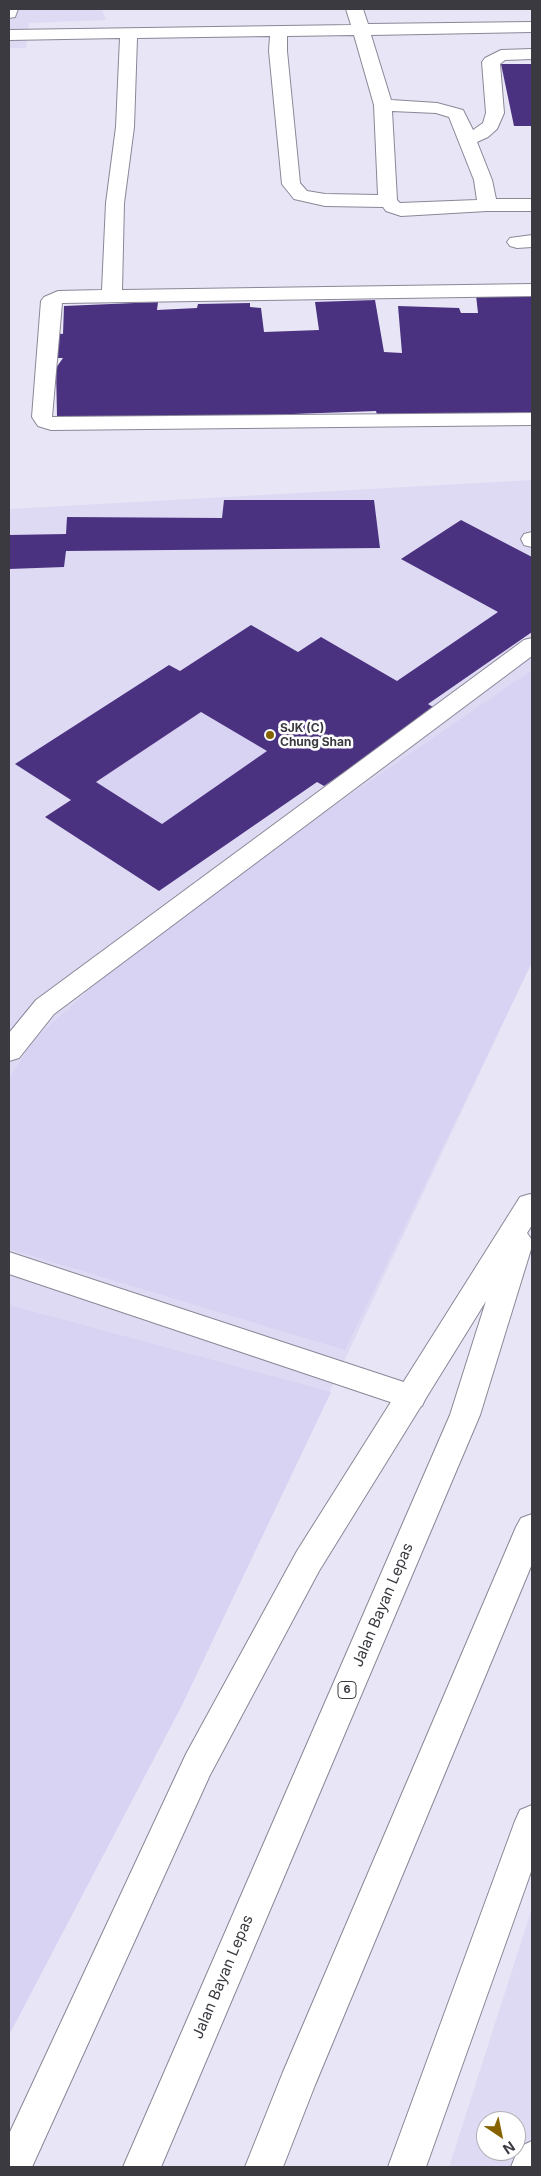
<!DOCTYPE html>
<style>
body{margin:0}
#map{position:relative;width:541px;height:2176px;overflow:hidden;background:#e8e5f6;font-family:Inter,sans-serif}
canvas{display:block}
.frame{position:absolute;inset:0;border:10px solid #3b3a41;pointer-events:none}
.north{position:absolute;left:476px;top:2111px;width:50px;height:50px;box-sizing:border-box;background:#fff;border:1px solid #b1b0b3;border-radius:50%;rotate:146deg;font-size:14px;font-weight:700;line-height:20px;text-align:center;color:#3b3a41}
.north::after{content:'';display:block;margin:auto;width:18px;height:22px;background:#866300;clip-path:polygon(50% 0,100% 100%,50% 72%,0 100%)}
</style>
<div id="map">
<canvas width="541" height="2176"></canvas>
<div class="frame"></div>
<div class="north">N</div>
</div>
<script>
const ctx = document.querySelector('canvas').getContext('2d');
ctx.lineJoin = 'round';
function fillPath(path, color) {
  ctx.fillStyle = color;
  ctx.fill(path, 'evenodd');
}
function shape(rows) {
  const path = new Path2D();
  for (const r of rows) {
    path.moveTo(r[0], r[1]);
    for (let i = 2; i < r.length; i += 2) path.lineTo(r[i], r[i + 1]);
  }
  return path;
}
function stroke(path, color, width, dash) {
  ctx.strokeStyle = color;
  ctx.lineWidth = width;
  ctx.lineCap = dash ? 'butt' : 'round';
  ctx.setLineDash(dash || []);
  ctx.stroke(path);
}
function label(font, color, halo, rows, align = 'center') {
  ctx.font = font + ' Inter,sans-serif';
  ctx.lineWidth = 5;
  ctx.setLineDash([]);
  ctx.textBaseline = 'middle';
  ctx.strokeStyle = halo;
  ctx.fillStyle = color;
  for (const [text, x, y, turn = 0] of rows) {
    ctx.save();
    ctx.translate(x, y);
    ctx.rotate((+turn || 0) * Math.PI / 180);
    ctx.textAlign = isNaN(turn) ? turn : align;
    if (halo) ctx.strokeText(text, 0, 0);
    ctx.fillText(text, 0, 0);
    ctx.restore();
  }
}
const built = shape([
 [9,9,102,9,106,20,29,23,26,48,9,48],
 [532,480,532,962,182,1705,9,2035,9,509],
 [532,1908,532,2167,449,2167],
 [486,2121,516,2121,516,2151,486,2151]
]);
const green = shape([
 [532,670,532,962,345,1350,9,1249,9,1079,32,1042,158,927],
 [201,712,267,751,162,824,96,782],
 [9,1305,331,1392,182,1705,9,2035]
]);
const building = shape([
 [501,64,532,64,532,126,514,126],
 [476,295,532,296,532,412,378,418,376,411,101,421,57,416,56,368,63,358,52,358,53,333,63,334,64,306,158,302,157,310,197,308,198,304,250,303,250,307,261,308,264,332,319,330,315,302,375,300,384,352,402,353,398,306,459,308,461,313,478,313],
 [224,500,374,500,380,548,66,551,64,567,9,569,9,535,66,534,67,517,222,518],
 [461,520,532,557,532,632,428,704,436,709,324,786,317,782,159,891,45,817,71,800,15,764,169,665,180,671,251,625,298,652,321,637,397,681,498,612,401,559],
 [201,712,267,751,162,824,96,782]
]);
const minor = shape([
 [9,9,18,9,15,17,9,18,9,9],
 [346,9,363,9,368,24,532,22,532,32,371,35,391,100,437,103,463,110,473,130,483,123,486,113,482,62,485,58,501,50,532,49,532,59,505,60,500,64,504,113,497,129,488,137,477,142,492,180,496,199,532,199,532,211,487,211,401,216,386,211,383,207,325,206,294,199,282,184,269,51,270,36,137,38,134,127,124,203,122,290,532,284,532,296,62,303,52,417,532,413,532,425,51,430,38,426,32,417,41,301,44,297,58,291,102,290,106,203,116,127,120,38,9,40,9,30,351,25,346,9],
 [354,35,374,105,378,195,325,194,307,191,300,183,287,51,287,36,354,35],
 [392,111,436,113,449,117,474,180,477,200,400,203,397,200,392,111],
 [532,235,532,247,517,248,510,246,507,242,510,238,532,235],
 [532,532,532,547,524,545,521,539,524,534,532,532],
 [532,638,532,656,54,1014,19,1058,9,1061,9,1033,36,1000,524,640,532,638],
 [9,1252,422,1388,426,1397,422,1406,411,1409,9,1274,9,1252],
 [532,2141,532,2167,511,2167,519,2147,532,2141]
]);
const highway = shape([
 [530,1194,532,1195,532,1225,527,1233,532,1240,532,1246,480,1415,161,2167,123,2167,450,1415,486,1301,319,1571,210,1775,32,2167,9,2167,9,2134,186,1754,297,1551,520,1197,530,1194],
 [532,1514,532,1564,315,2085,283,2167,245,2167,283,2072,516,1527,521,1518,532,1514],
 [532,1805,532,1869,426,2167,388,2167,515,1821,520,1810,532,1805]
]);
const markers = [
 [270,735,5,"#866300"]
];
const shields = [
 [347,1690,18]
];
const shieldNames = [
 ["6",347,1690]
];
const poiNames = [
 ["SJK (C)",280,728],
 ["Chung Shan",280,742]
];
const nearStreetnames = [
 ["Jalan Bayan Lepas",383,1605,-67],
 ["Jalan Bayan Lepas",223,1977,-67]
];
fillPath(built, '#dfdaf3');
fillPath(green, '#d8d2f3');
fillPath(building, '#4b3280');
stroke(minor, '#8a8797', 2);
stroke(highway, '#8a8797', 2);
fillPath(minor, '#fff');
fillPath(highway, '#fff');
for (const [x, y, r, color] of markers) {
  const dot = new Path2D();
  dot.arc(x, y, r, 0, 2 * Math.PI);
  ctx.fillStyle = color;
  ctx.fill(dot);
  stroke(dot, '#fff', 2);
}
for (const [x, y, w] of shields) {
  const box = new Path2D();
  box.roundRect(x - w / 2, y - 8.5, w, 17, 4);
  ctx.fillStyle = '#fff';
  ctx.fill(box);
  stroke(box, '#3b3a41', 1);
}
label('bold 11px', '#3b3a41', null, shieldNames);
label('bold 12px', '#3b3a41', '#fff', poiNames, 'left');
label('15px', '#3b3a41', '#fff', nearStreetnames);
</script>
